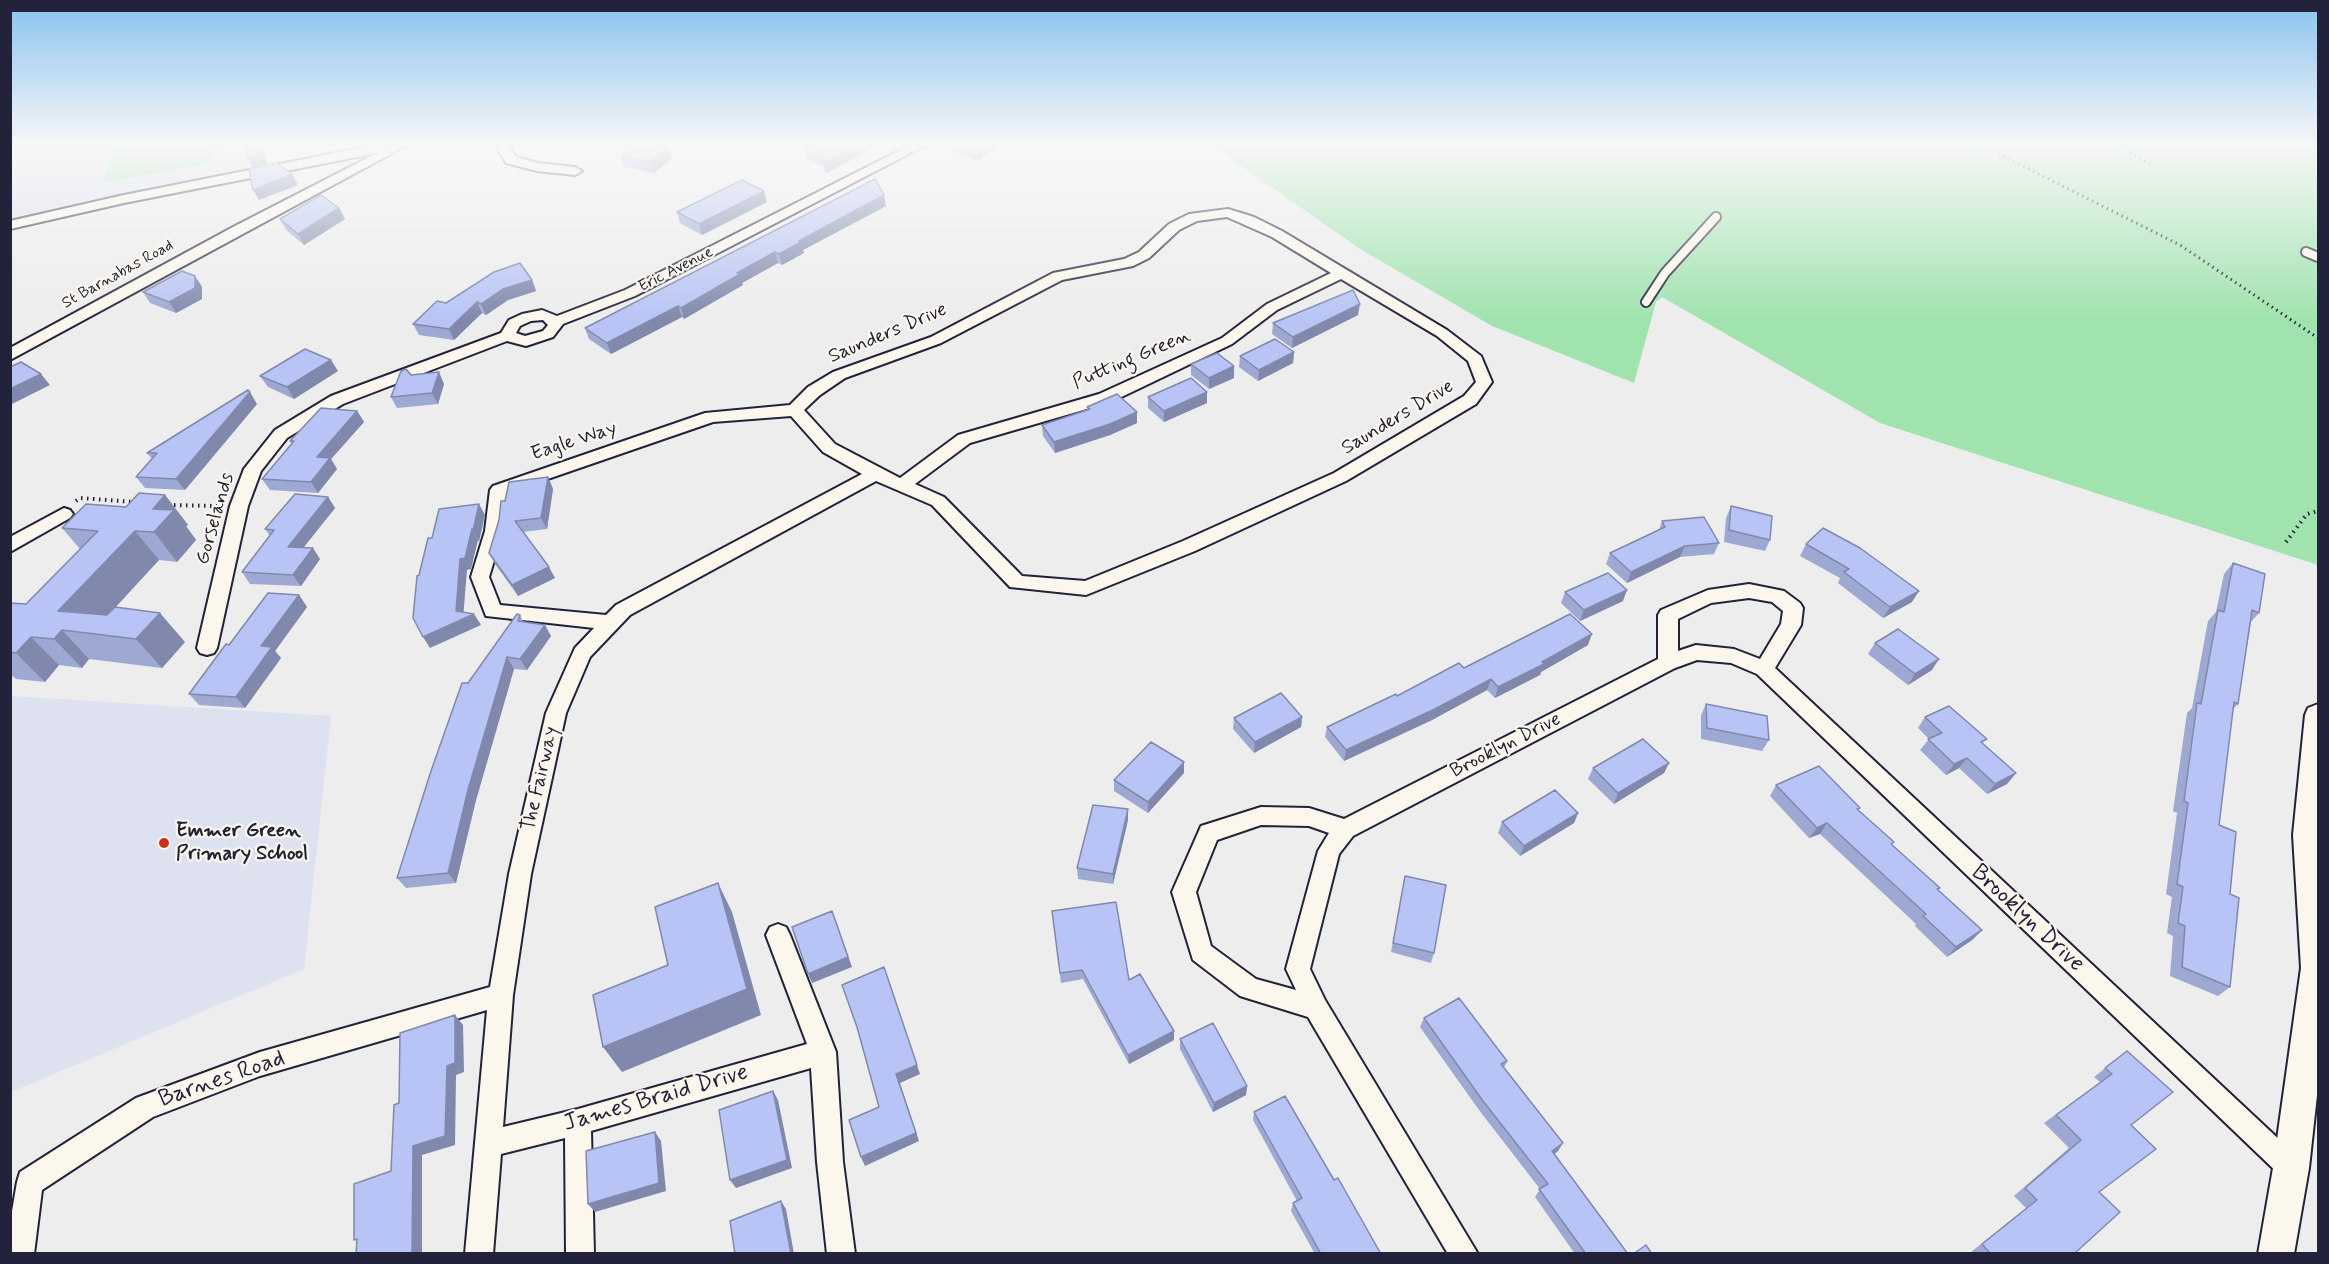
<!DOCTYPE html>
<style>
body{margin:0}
#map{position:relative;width:2329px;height:1264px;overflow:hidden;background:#ededee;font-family:Mynerve,sans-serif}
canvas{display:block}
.frame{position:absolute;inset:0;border:12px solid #22223b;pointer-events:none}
</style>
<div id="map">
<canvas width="2329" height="1264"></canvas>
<div class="frame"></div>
</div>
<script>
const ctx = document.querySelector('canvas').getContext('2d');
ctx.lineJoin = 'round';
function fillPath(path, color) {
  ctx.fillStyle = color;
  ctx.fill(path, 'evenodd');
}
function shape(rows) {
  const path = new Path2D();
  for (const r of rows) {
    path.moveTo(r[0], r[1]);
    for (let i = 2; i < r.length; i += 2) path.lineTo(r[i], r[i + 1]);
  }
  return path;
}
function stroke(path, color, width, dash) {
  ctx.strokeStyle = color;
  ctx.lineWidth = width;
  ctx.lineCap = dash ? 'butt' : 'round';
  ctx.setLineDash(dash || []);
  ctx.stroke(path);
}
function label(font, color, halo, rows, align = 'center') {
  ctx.font = font + ' Mynerve,sans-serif';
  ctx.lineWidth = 4.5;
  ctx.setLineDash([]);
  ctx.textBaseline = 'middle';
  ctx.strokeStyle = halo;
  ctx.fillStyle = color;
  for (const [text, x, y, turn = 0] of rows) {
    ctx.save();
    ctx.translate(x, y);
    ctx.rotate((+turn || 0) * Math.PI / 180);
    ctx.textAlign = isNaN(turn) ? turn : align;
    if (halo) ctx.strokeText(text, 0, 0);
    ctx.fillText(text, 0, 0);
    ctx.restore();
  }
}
const built = shape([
 [10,144,229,144,228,152,238,151,251,158,248,170,11,223],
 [10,696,331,716,304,969,11,1092]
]);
const green = shape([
 [114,144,212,144,209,164,104,182],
 [1210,144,2318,144,2318,565,1880,423,1662,297,1656,302,1634,383,1492,326,1360,249]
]);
const pathFar1 = shape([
 [1979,144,2180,245,2318,338],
 [2123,144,2128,151,2151,164]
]);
const path = shape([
 [76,501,80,498,134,502],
 [168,505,217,506],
 [2286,542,2307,514,2318,511]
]);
const service = shape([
 [2306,252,2318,257],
 [1646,302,1665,273,1716,217]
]);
const minor = shape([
 [380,144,386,148,393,144,409,144,10,360,10,348,233,227,377,153,124,203,10,229,10,221,124,195,380,144],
 [495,144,507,144,516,157,538,163,575,167,582,171,575,175,537,171,506,163,495,144],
 [912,144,928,144,635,296,563,324,553,337,526,346,507,341,343,404,287,438,261,471,248,506,217,648,214,653,207,655,200,653,197,648,230,506,244,469,275,430,331,396,501,333,509,320,522,314,542,310,557,316,625,290,912,144],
 [543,320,548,325,543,331,525,336,516,333,520,326,531,321,543,320],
 [1228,209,1254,217,1282,231,1447,330,1481,356,1492,382,1476,404,1346,481,1195,551,1086,595,1010,587,932,505,876,481,630,615,590,657,566,713,531,874,513,995,503,1127,578,1109,807,1044,766,935,770,927,778,924,786,927,790,935,836,1052,843,1162,855,1254,827,1254,817,1162,811,1068,591,1131,594,1254,566,1254,565,1138,501,1154,493,1254,465,1254,487,1010,260,1076,153,1117,42,1190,34,1254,10,1254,10,1223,17,1182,20,1172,136,1098,260,1052,490,987,509,874,546,713,575,648,594,628,486,616,471,577,485,531,490,490,493,486,705,413,790,405,808,387,833,372,931,337,1053,273,1124,259,1139,252,1169,224,1189,214,1228,209],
 [1227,217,1272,237,1331,273,1267,304,1222,338,1099,394,958,435,900,478,835,444,804,410,820,395,845,378,941,343,1062,280,1133,266,1149,258,1179,230,1197,221,1227,217],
 [1341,279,1437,336,1468,361,1476,382,1464,396,1334,473,1183,541,1085,581,1022,576,944,497,915,484,970,443,1111,402,1232,344,1277,310,1341,279],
 [791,416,823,452,862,474,616,605,606,615,500,605,489,577,503,531,507,493,713,422,791,416],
 [64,508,70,510,73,514,70,518,10,552,10,537,64,508],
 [1749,584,1784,591,1800,603,1803,608,1801,625,1775,668,2300,1159,2304,1168,2300,1177,2291,1181,2282,1177,1757,674,1731,663,1697,660,1675,668,1353,836,1339,854,1310,969,1325,1000,1478,1254,1448,1254,1308,1017,1240,996,1193,960,1172,892,1198,833,1201,826,1261,807,1309,808,1344,819,1658,659,1658,615,1661,610,1708,590,1749,584],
 [1749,598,1772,602,1783,611,1781,624,1760,659,1734,649,1696,645,1678,651,1678,619,1711,603,1749,598],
 [1261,825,1309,826,1329,833,1318,851,1286,969,1296,990,1256,979,1211,946,1196,892,1217,840,1261,825]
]);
const tertiary = shape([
 [2318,704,2318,1086,2309,1168,2294,1254,2258,1254,2273,1168,2301,968,2293,835,2305,715,2308,708,2318,704]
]);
const wall = shape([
 [881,144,826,173,823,166,807,159,805,149],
 [951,144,1004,144,978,161,952,152],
 [621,157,672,159,654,173,624,167],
 [767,202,702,235,680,223,677,212],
 [886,206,803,250,804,253,782,265,778,263,742,283,743,285,684,319,682,317,611,354,589,339,585,328],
 [339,208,345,219,304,245,286,230,280,219],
 [195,276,202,287,202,299,176,313,150,303,143,292],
 [532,280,536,291,508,300,486,315,482,313,454,340,419,335,413,324,446,303],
 [1358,315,1292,348,1272,334,1273,323],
 [1294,352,1293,363,1258,381,1239,367,1240,356],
 [1191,364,1234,378,1209,389,1191,375],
 [338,371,294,399,268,387,260,376],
 [444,384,438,404,397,408,391,397],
 [1148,397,1207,403,1164,422,1148,408],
 [257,404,185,490,145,488,136,477,152,459,147,453],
 [1087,407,1137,412,1137,423,1110,435,1055,453,1043,436,1042,425,1088,410],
 [357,411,364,422,331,459,337,469,318,493,270,490,262,479,292,444,290,441],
 [548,477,553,489,547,529,523,532,555,578,518,596,495,564,489,553,505,501],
 [165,495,188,525,186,526,196,540,177,562,159,560,115,607,185,642,162,668,89,659,82,668,59,665,45,682,16,679,10,674,10,603,26,604,80,549,62,528,126,507],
 [328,497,335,508,304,547,320,559,301,586,250,584,242,572,270,536,265,529],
 [1731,506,1770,540,1765,551,1724,542,1726,518],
 [1662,521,1719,543,1714,554,1680,557,1627,583,1606,564,1610,553,1659,530],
 [1806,544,1912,602,1883,618,1838,583,1840,578,1800,556],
 [2233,563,2259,613,2251,622,2238,704,2233,709,2219,825,2230,894,2230,987,2218,996,2170,976,2173,936,2167,933,2172,897,2166,894,2177,813,2173,811,2187,713,2192,708,2208,621,2216,612,2224,574],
 [1565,592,1623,601,1580,621,1561,603],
 [299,595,307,607,275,651,281,658,245,708,199,705,189,694,229,645],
 [520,615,523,621,551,636,527,670,514,669,476,800,456,883,406,888,397,878,468,683],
 [1875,643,1932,670,1908,685,1868,654],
 [1588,645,1541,672,1540,675,1495,698,1487,690,1432,720,1344,761,1325,737,1327,727,1464,668],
 [1706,704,1769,740,1762,751,1701,739,1701,715],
 [1302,717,1301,727,1254,753,1233,729,1234,718],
 [1925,717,1983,744,2016,773,2007,784,1987,794,1959,768,1946,775,1920,750,1929,739,1918,728],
 [1669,763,1664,773,1614,804,1588,779,1593,768],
 [1184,773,1148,813,1114,791,1114,780],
 [1776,785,1858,810,1892,845,1940,888,1938,890,1982,930,1972,940,1947,957,1915,926,1916,924,1820,834,1809,838,1770,796],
 [1128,809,1128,820,1113,884,1078,879,1077,868],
 [1578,813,1574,823,1520,856,1498,833,1502,822],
 [1405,876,1434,953,1431,963,1391,952],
 [1052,911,1129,980,1174,1031,1174,1040,1129,1064,1083,979,1061,983],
 [1424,1018,1507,1061,1504,1068,1558,1151,1554,1154,1628,1254,1575,1254,1535,1197,1540,1189,1479,1110,1420,1027],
 [1180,1039,1247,1086,1246,1095,1213,1112,1180,1049],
 [2127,1051,2131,1125,2099,1192,2074,1254,1972,1254,1971,1252,2026,1208,2014,1196,2069,1148,2044,1123,2100,1082,2094,1077],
 [1254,1112,1334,1180,1381,1254,1315,1254,1291,1211,1293,1203,1297,1201,1253,1120]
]);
const shadedWall = shape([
 [667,144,672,159,654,173,651,162],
 [860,144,881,144,826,173,824,163],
 [986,144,1004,144,978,161,976,151],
 [263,153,268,164,253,167,247,157],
 [292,174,298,185,259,200,253,190],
 [764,191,767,202,702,235,699,224],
 [884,195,886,206,803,250,804,253,782,265,779,254,799,241],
 [339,208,345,219,304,245,298,234],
 [775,252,778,263,742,283,743,285,684,319,681,308,737,273],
 [195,276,202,287,202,299,176,313,169,302],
 [532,280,536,291,508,300,486,315,481,304,503,289],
 [477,302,482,313,454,340,449,329],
 [1360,304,1358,315,1292,348,1293,337],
 [678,306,682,317,611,354,607,343],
 [1294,352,1293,363,1258,381,1259,370],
 [331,360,338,371,294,399,287,387],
 [1234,366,1234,378,1209,389,1209,378],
 [439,372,444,384,438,404,432,393],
 [41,374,50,385,10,405,10,389],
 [250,392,257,404,185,490,176,479],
 [1207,392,1207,403,1164,422,1164,411],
 [357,411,364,422,331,459,337,469,318,493,311,482,317,457],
 [1137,412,1137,423,1110,435,1055,453,1054,442],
 [548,477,553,489,547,529,541,518],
 [165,495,188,525,186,526,196,540,177,562,154,532,153,509],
 [328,497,335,508,295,558,288,547],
 [479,504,485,515,479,542,473,531],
 [472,529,478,540,471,569,467,570,463,619,474,614,481,625,430,648,423,637,456,611,460,559],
 [135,531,159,560,91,634,58,611],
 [1685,546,1680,557,1627,583,1631,572],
 [313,548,320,559,301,586,293,575],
 [549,567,555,578,518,596,512,585],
 [1627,590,1623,601,1580,621,1584,610],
 [1919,591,1912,602,1883,618,1890,607],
 [299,595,307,607,275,651,281,658,245,708,236,697,261,646],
 [160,613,185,642,162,668,136,639],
 [545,625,551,636,527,670,520,659],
 [62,630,89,659,82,668,54,639],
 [1592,634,1588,645,1541,672,1540,675,1495,698,1498,687],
 [31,637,59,665,45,682,16,653],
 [507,657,514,669,476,800,456,883,448,873,468,790],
 [1939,659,1932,670,1908,685,1915,674],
 [1491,679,1487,690,1432,720,1344,761,1346,750],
 [1302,717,1301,727,1254,753,1255,742],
 [1967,758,1959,768,1946,775,1954,764],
 [1184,762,1184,773,1148,813,1148,802],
 [1669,763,1664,773,1614,804,1618,793],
 [2016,773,2007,784,1987,794,1995,784],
 [1128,809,1128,820,1113,884,1113,874],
 [1578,813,1574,823,1520,856,1524,846],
 [1827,823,1820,834,1809,838,1817,828],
 [718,883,732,912,761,1015,622,1072,603,1047,747,989],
 [836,921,852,967,812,983,808,974],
 [1982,930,1972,940,1947,957,1956,947],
 [455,1015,463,1025,464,1072,456,1075,455,1145,422,1155,422,1254,412,1254,413,1146,447,1066],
 [1174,1031,1174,1040,1129,1064,1128,1055],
 [917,1065,920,1074,900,1083,919,1141,865,1166,861,1157,896,1074],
 [1247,1086,1246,1095,1213,1112,1214,1103],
 [773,1091,778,1100,792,1168,736,1188,730,1180],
 [655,1132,661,1141,666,1191,595,1212,588,1204],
 [1563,1143,1558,1151,1547,1160,1552,1151],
 [781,1201,786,1209,794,1254,791,1254]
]);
const building = shape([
 [244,144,250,144,263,153,247,157,244,144],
 [637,144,667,144,668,148,651,162,621,157,637,144],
 [814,144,860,144,824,163,820,156,805,149,814,144],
 [958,144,986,144,976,151,958,144],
 [277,163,292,174,253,190,249,169,277,163],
 [875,179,884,195,799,241,801,242,779,254,775,252,737,273,740,274,681,308,678,306,607,343,585,328,875,179],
 [742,180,764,191,699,224,677,212,742,180],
 [321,195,339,208,298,234,280,219,321,195],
 [520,263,532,280,503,289,481,304,477,302,449,329,413,324,437,301,446,303,494,272,520,263],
 [182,271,195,276,195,288,169,302,143,292,182,271],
 [1353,290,1360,304,1293,337,1273,323,1353,290],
 [1275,339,1294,352,1259,370,1240,356,1275,339],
 [305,349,331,360,287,387,260,376,305,349],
 [1217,353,1234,366,1209,378,1191,364,1217,353],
 [21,362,41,374,10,389,10,367,21,362],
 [406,369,411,375,439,372,432,393,391,397,401,371,406,369],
 [1191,378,1207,392,1164,411,1148,397,1191,378],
 [248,390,250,392,176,479,136,477,157,453,147,453,248,390],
 [1117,394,1137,412,1110,424,1054,442,1042,425,1090,409,1087,407,1117,394],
 [321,408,357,411,317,457,330,458,311,482,262,479,294,441,290,441,321,408],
 [548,477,541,518,515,521,549,567,512,585,489,553,499,520,501,501,505,501,509,482,548,477],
 [139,493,165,495,153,509,174,510,154,532,135,531,58,611,107,615,115,607,160,613,136,639,62,630,54,639,31,637,16,653,10,652,10,603,26,604,98,531,62,528,86,504,126,507,139,493],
 [295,494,328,497,288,547,313,548,293,575,242,572,274,530,265,529,295,494],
 [479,504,473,531,472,529,465,558,460,559,456,611,474,614,423,637,413,618,417,576,419,575,428,538,432,538,439,509,479,504],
 [1731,506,1772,516,1770,540,1729,530,1731,506],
 [1704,517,1719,543,1685,546,1631,572,1610,553,1665,527,1662,521,1704,517],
 [1823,528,1860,548,1919,591,1890,607,1844,572,1849,569,1806,544,1823,528],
 [2233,563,2265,574,2259,613,2252,610,2238,704,2234,702,2219,825,2236,832,2230,894,2239,898,2230,987,2182,967,2185,926,2178,923,2183,887,2177,884,2188,803,2184,801,2197,703,2201,704,2218,610,2224,612,2233,563],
 [1608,573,1627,590,1584,610,1565,592,1608,573],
 [268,593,299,595,261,646,272,647,236,697,189,694,226,644,229,645,268,593],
 [517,614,520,615,518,621,545,625,520,659,507,657,468,790,448,873,397,878,431,771,462,683,468,683,517,614],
 [1570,614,1592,634,1542,662,1544,664,1498,687,1491,679,1435,709,1346,750,1327,727,1396,694,1397,696,1459,663,1464,668,1570,614],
 [1898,629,1939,659,1915,674,1875,643,1898,629],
 [1281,693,1302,717,1255,742,1234,718,1281,693],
 [1706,704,1767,716,1769,740,1707,728,1706,704],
 [1949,706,1987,739,1981,742,2016,773,1995,784,1967,758,1954,764,1928,739,1942,733,1925,717,1949,706],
 [1643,739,1669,763,1618,793,1593,768,1643,739],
 [1151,742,1184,762,1148,802,1114,780,1151,742],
 [1819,766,1860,808,1857,809,1894,842,1891,844,1940,888,1937,889,1982,930,1956,947,1923,916,1926,914,1827,823,1817,828,1776,785,1819,766],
 [1555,790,1578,813,1524,846,1502,822,1555,790],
 [1093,805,1128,809,1113,874,1077,868,1093,805],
 [1405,876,1446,885,1434,953,1393,943,1405,876],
 [718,883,747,989,603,1047,593,995,668,965,655,907,718,883],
 [1116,902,1129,980,1140,974,1174,1031,1128,1055,1082,970,1060,973,1052,911,1116,902],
 [832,911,848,957,808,974,792,927,832,911],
 [884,967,917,1065,896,1074,916,1133,861,1157,849,1120,879,1107,857,1027,842,985,884,967],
 [1459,998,1507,1061,1501,1064,1563,1143,1552,1151,1628,1254,1586,1254,1539,1189,1548,1184,1483,1101,1424,1018,1459,998],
 [455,1015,455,1063,447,1066,445,1136,413,1146,412,1254,356,1254,357,1239,354,1240,354,1184,391,1171,394,1105,399,1103,400,1033,455,1015],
 [1213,1023,1247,1086,1214,1103,1180,1039,1213,1023],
 [2127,1051,2173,1092,2131,1125,2156,1149,2099,1192,2120,1212,2074,1254,1991,1254,1982,1244,2037,1200,2025,1188,2081,1140,2056,1115,2112,1074,2105,1068,2127,1051],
 [773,1091,787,1160,730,1180,719,1110,773,1091],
 [1285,1096,1334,1180,1338,1178,1381,1254,1321,1254,1293,1203,1302,1198,1254,1112,1285,1096],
 [655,1132,659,1183,588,1204,586,1151,655,1132],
 [781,1201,791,1254,735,1254,730,1221,781,1201],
 [1646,1245,1652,1254,1633,1254,1646,1245]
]);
const markers = [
 [164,843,6,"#c8321e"]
];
const farStreetnames = [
 ["Eric Avenue",676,270,-27],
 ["St Barnabas Road",118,275,-29]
];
const streetNames = [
 ["Saunders Drive",888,334,-23],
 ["Putting Green",1132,360,-23],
 ["Saunders Drive",1398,418,-31],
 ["Eagle Way",574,442,-18],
 ["Gorselands",216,519,-74],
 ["Brooklyn Drive",1506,746,-27],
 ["The Fairway",541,779,-77]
];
const poiNames = [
 ["Emmer Green",176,832],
 ["Primary School",176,855]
];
const nearStreetnames = [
 ["Brooklyn Drive",2027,919,43],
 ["Barnes Road",222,1080,-19],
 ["James Braid Drive",656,1099,-16]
];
fillPath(built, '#dde1f0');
fillPath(green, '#a0e3ae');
stroke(service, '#22223b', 12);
stroke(minor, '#22223b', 4);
stroke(tertiary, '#22223b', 4);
stroke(pathFar1, '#22223b', 3, [1.5, 4]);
stroke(path, '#22223b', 4, [1.5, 4.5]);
stroke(service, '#fbf7ec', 8);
fillPath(minor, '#fbf7ec');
fillPath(tertiary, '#fbf7ec');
fillPath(wall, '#9da9d3');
fillPath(shadedWall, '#8089ac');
fillPath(building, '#b7c4f5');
stroke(building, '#8089ac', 1.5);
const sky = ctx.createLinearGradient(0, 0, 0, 321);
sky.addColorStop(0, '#88c2ef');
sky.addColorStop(0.45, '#f7f7f7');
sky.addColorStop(1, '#f7f7f700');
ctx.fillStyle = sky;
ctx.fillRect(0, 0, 2329, 321);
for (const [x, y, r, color] of markers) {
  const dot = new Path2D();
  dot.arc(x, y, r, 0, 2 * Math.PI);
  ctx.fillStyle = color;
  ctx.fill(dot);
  stroke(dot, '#fbf7ec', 2);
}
label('16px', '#22223b', '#fbf7ec', farStreetnames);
label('20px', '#22223b', '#fbf7ec', streetNames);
label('bold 20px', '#22223b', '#fbf7ec', poiNames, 'left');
label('24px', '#22223b', '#fbf7ec', nearStreetnames);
</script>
